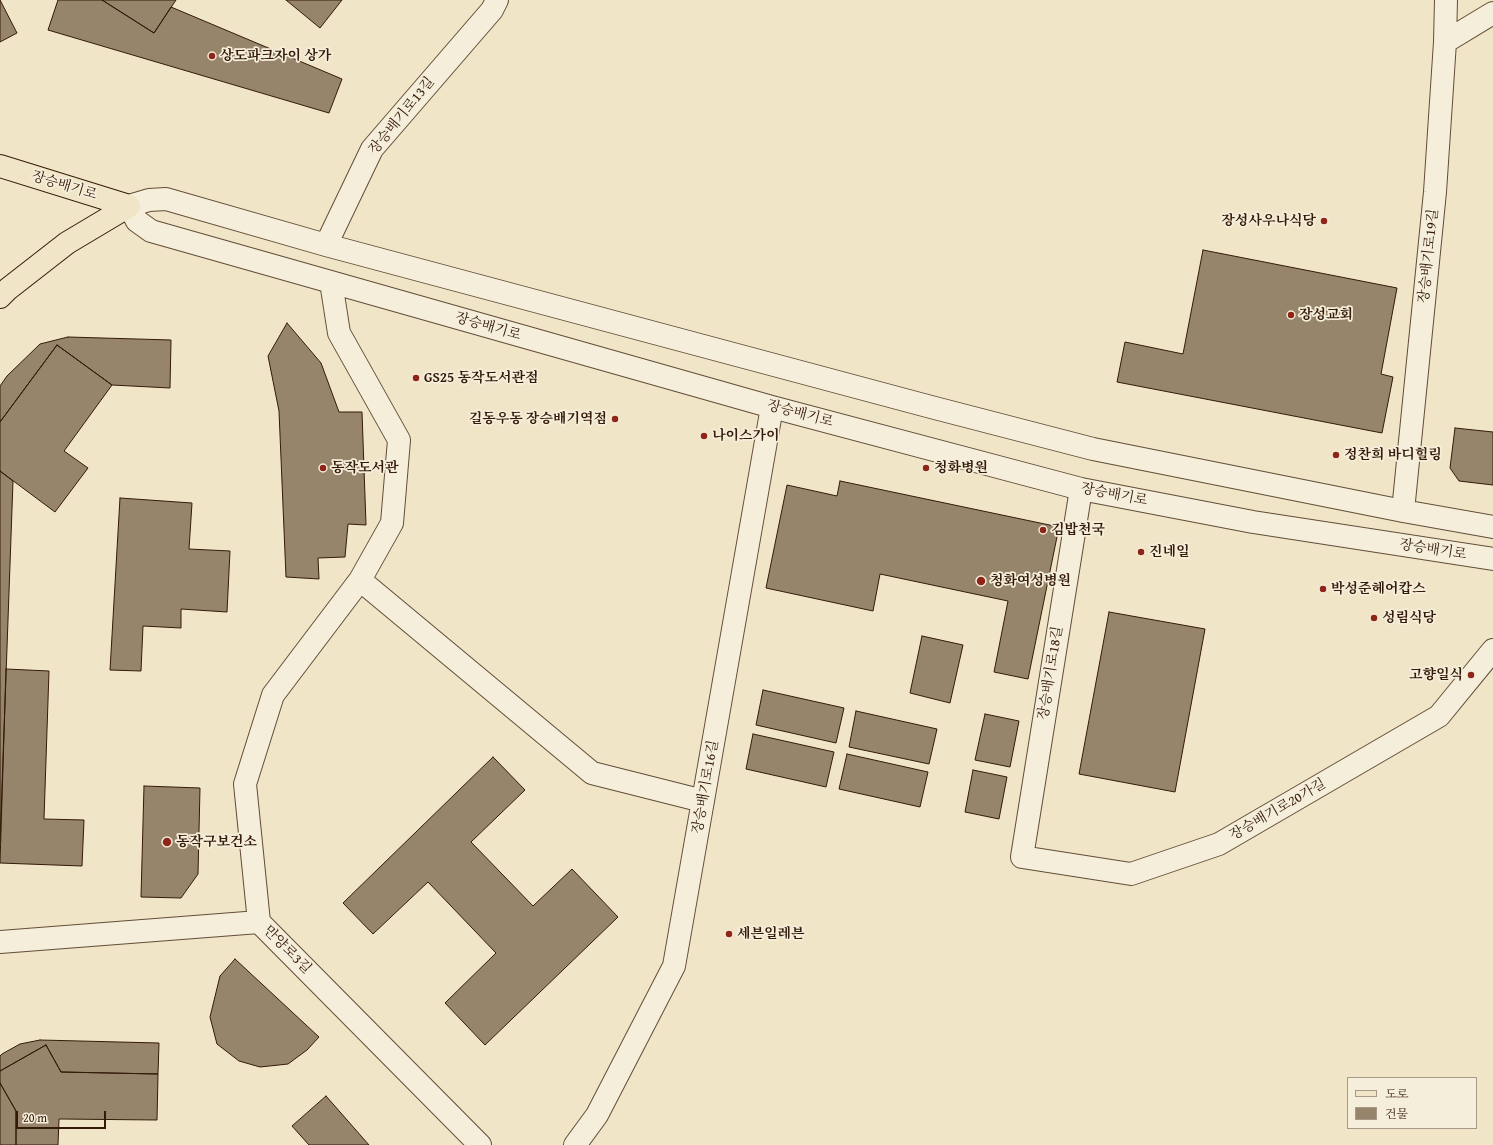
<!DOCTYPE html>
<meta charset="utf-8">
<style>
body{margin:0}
#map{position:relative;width:1493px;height:1145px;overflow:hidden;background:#f0e5c6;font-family:"Gentium Book Plus","Noto Serif KR",serif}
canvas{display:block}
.legend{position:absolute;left:1347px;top:1077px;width:130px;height:52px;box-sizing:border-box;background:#f5eeda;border:1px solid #a89986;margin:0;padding:5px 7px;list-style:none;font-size:12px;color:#341a09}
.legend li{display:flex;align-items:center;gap:8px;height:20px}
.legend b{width:20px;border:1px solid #a89986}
.scale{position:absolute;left:16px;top:1111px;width:90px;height:18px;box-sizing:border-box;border:2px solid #341a09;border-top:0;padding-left:5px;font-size:12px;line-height:14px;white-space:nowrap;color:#341a09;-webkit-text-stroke:3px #f5eeda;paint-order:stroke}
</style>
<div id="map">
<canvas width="1493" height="1145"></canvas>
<ul class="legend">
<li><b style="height:5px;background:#f0e5c6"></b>도로</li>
<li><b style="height:11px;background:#96846b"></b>건물</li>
</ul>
<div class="scale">20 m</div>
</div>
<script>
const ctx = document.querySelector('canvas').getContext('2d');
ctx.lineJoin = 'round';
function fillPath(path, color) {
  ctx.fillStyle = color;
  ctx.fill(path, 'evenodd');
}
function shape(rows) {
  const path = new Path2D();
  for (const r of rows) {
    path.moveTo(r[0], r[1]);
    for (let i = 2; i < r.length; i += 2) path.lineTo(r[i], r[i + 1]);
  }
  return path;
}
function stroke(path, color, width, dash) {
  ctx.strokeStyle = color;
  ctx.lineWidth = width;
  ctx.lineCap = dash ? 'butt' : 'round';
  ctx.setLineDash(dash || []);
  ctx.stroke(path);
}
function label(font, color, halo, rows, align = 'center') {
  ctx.font = font + ' "Gentium Book Plus","Noto Serif KR",serif';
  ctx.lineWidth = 3.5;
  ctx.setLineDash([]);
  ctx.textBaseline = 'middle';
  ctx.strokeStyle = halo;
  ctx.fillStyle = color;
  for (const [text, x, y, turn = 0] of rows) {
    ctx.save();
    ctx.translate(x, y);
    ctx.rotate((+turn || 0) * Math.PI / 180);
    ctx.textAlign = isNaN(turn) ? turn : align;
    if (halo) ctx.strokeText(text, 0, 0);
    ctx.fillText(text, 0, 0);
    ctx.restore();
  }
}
const building = shape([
 [0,0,17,33,0,42,0,0],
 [58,0,102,0,154,33,171,7,342,79,329,113,48,30,58,0],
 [102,0,176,0,154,33,102,0],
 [286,0,342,0,320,28,286,0],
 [1203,250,1397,288,1381,374,1393,377,1382,433,1117,382,1125,342,1183,354,1203,250],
 [287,323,321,363,339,412,362,412,366,525,348,524,345,557,318,558,319,579,286,577,279,411,268,356,287,323],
 [68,337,171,340,170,388,112,385,57,345,0,422,0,386,7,376,40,344,68,337],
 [57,345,112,385,64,451,88,468,55,512,0,471,0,422,57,345],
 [1455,428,1493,432,1493,485,1459,481,1450,468,1455,428],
 [0,471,13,481,0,842,0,471],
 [840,481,1059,527,1028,679,994,672,1008,601,880,574,873,611,766,588,787,485,837,496,840,481],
 [120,498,192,503,189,549,230,551,227,612,181,609,181,628,143,626,141,671,110,670,120,498],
 [1109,612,1205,629,1175,792,1079,774,1109,612],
 [922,636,963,645,950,703,910,693,922,636],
 [6,669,49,671,44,819,84,820,82,866,0,863,6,669],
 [763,690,844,708,836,743,756,725,763,690],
 [856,711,937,729,929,764,849,747,856,711],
 [985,714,1019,721,1010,767,975,760,985,714],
 [753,734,834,752,826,787,746,769,753,734],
 [847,754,928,772,920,807,839,789,847,754],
 [493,757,525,790,471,842,533,906,572,869,618,917,485,1045,445,1003,496,953,428,882,373,934,343,903,493,757],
 [973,770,1007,777,999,819,965,812,973,770],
 [144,786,200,788,198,874,181,898,141,897,144,786],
 [235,959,319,1037,307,1050,288,1064,260,1067,239,1061,217,1044,210,1017,220,976,235,959],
 [40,1040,159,1043,158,1074,61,1072,46,1045,0,1071,0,1056,2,1054,20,1044,40,1040],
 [46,1045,61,1072,158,1074,157,1120,59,1119,58,1145,16,1145,16,1111,0,1083,0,1071,46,1045],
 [0,1083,16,1111,16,1145,0,1145,0,1083],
 [326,1096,369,1145,309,1145,292,1126,326,1096]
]);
const minor = shape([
 [1445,42,1493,13],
 [326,245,372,149,492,10,497,0],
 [1081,489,1022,857,1131,874,1219,844,1439,716,1493,650],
 [1403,511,1435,192,1445,42,1446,0],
 [1493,527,1403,511,1093,449,931,407,326,245,166,199,149,200,129,206,137,221,151,231,772,407,1081,489,1253,522,1493,559],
 [360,580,592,773,703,801],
 [259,922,245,784,273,695,360,580,392,523,399,440,339,333,331,282],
 [0,942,259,922,480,1145],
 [575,1145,597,1115,674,966,772,407]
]);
const major = shape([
 [0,166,129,206],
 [0,297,8,289,67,243,129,206]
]);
const markers = [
 [212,56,4,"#8f2418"],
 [1324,221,4,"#8f2418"],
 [1291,315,4,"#8f2418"],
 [416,378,4,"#8f2418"],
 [615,419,4,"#8f2418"],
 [704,436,4,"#8f2418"],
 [1336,455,4,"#8f2418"],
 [323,468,4,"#8f2418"],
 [926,468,4,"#8f2418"],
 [1043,530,4,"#8f2418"],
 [1141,552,4,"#8f2418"],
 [981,581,5,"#8f2418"],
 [1323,589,4,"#8f2418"],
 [1374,618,4,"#8f2418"],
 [1471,675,4,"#8f2418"],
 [167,842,5,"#8f2418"],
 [729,934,4,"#8f2418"]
];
const poiNames = [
 ["상도파크자이 상가",220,56],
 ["장성사우나식당",1316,221,"right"],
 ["장성교회",1299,315],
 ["GS25 동작도서관점",424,378],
 ["길동우동 장승배기역점",607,419,"right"],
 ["나이스가이",712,436],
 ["정찬희 바디힐링",1344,455],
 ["동작도서관",331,468],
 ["청화병원",934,468],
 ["김밥천국",1051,530],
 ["진네일",1149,552],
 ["청화여성병원",990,581],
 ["박성준헤어캅스",1331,589],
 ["성림식당",1382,618],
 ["고향일식",1463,675,"right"],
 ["동작구보건소",176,842],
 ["세븐일레븐",737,934]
];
const streetNames = [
 ["장승배기로13길",402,116,-51],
 ["장승배기로",64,186,17],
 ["장승배기로19길",1429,256,-84],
 ["장승배기로",488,327,16],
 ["장승배기로",800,414,15],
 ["장승배기로",1114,495,11],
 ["장승배기로",1433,550,9],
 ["장승배기로18길",1051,673,-81],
 ["장승배기로16길",706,787,-80],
 ["장승배기로20가길",1278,810,-30],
 ["만양로3길",287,950,45]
];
fillPath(building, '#96846b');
stroke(building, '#341a09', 1);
stroke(minor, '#634d38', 24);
stroke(major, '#341a09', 24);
stroke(minor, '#f5eeda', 22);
stroke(major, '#f0e5c6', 22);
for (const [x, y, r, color] of markers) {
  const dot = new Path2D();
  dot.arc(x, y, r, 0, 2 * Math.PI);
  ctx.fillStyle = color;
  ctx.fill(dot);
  stroke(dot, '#f5eeda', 1.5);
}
label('bold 14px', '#341a09', '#f5eeda', poiNames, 'left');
label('14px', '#341a09', '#f5eeda', streetNames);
</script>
